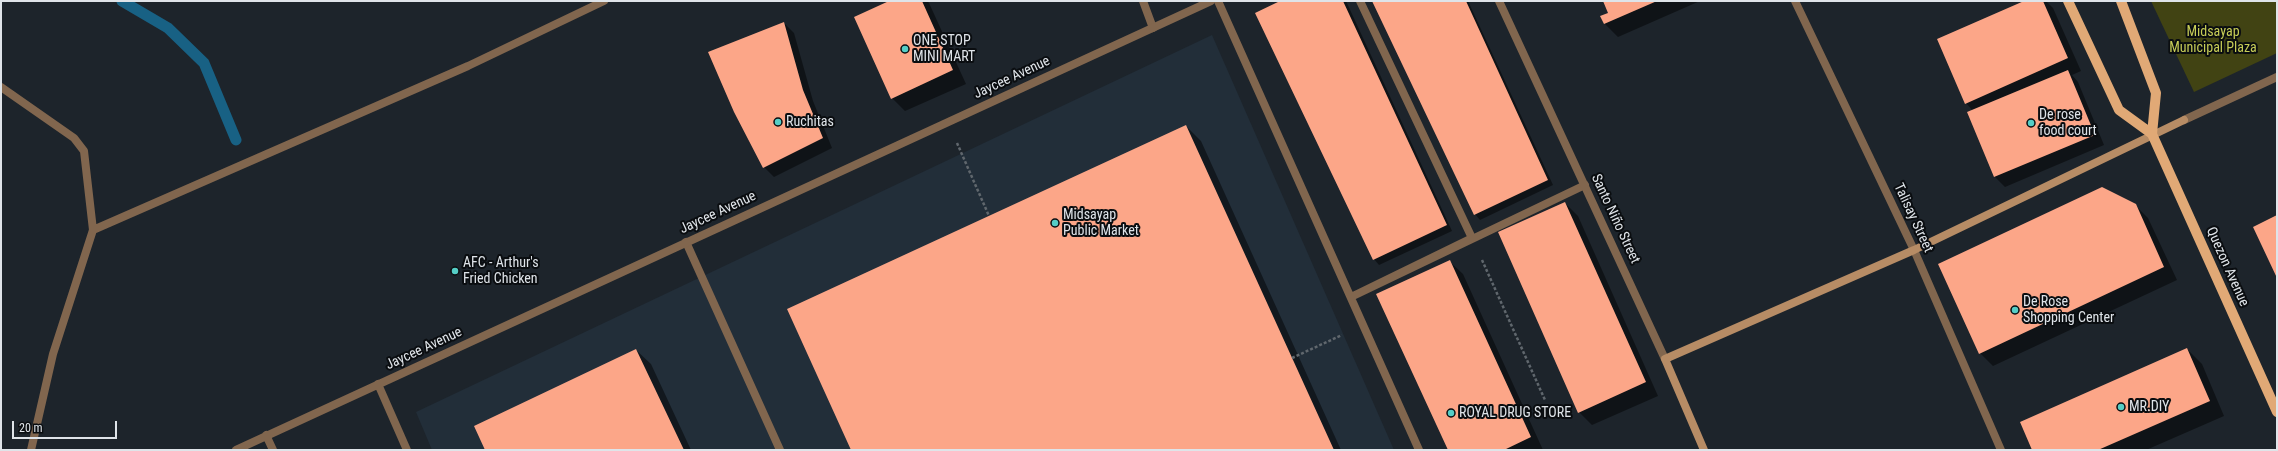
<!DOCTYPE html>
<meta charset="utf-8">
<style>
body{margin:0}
#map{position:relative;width:2278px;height:451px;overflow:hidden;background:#1d242b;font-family:"Roboto Condensed",sans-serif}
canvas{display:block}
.frame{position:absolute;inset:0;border:2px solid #dfe4e9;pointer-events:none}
.scale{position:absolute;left:12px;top:421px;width:105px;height:18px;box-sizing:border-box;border:2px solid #dfe4e9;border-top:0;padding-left:5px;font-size:12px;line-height:14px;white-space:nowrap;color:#dfe4e9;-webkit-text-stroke:3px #0a0d10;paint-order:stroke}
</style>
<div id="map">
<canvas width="2278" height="451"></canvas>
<div class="frame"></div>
<div class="scale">20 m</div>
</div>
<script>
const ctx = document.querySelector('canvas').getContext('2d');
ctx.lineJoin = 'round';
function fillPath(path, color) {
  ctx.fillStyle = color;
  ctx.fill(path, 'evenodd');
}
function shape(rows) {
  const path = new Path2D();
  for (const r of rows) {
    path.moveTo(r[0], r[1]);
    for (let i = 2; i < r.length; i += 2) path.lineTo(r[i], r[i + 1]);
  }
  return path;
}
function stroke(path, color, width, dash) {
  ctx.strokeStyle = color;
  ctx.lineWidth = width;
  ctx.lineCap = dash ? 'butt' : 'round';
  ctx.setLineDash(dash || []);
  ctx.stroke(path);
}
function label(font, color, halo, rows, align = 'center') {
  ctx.font = font + ' "Roboto Condensed",sans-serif';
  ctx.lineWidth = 4;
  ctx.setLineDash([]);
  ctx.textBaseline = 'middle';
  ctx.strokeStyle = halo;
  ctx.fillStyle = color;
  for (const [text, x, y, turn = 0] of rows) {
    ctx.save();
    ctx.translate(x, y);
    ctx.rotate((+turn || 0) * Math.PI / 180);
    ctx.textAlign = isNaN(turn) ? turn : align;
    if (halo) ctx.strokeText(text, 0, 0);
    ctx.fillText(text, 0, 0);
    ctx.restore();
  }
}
const built = shape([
 [1212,35,1394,450,432,450,416,412]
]);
const green = shape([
 [2151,1,2277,1,2277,53,2194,92]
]);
const shadow = shape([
 [892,1,927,1,929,3,966,84,905,111,892,98],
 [1282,1,1346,1,1452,231,1379,265,1374,259],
 [1373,1,1468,1,1553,185,1480,220,1475,214],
 [1604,1,1700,1,1618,37,1605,24,1601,16,1609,14],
 [2026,1,2046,1,2053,8,2081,71,2072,75,2078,82,2104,145,2005,187,1995,177,1969,112,1973,111,1966,103],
 [784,23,794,33,813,101,832,148,774,177,764,167],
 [1186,126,1201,141,1341,450,852,450],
 [1565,203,1578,216,1658,396,1592,425,1579,412],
 [2135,205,2148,218,2177,280,1993,366,1980,353],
 [1449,261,1463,274,1543,450,1449,450],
 [2187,349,2202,364,2224,416,2146,450,2033,450],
 [636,350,651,364,691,450,486,450]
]);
const stream = shape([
 [122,1,168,28,204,63,236,140]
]);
const building = shape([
 [889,1,922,1,953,70,891,99,854,17],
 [1280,1,1343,1,1447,225,1373,260,1255,13],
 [1372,1,1466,1,1548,180,1474,215],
 [1603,1,1657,1,1604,24,1600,16,1608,13],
 [2024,1,2043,1,2068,58,1965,104,1937,39],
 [784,22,803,90,823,138,763,168,734,112,708,52],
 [2068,70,2095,135,1994,177,1967,112],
 [1186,125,1334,450,851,450,787,309],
 [2102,187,2136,204,2164,267,1979,354,1938,264],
 [1565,202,1646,382,1578,413,1498,232],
 [2277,215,2277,278,2253,227],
 [1450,260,1531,437,1504,450,1448,450,1376,294],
 [2187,348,2210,401,2098,450,2032,450,2020,422],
 [636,349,684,450,485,450,474,426]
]);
const path = shape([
 [957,143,989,216],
 [1482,260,1545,400],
 [1292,358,1342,335]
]);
const lane = shape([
 [1143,1,1153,28],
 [1218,1,1419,450],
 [1360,1,1472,238,1351,297,1585,185],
 [686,242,780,450]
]);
const street = shape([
 [1499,1,1665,359],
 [1795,1,1914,250,2001,450],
 [1,87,74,138,84,151,93,230,53,354,31,450],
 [2184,120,2277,77],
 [93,230,468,66,604,1],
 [378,384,407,450],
 [266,435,273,450],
 [236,450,1211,1]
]);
const secondary = shape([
 [1704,450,1665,359,1914,250,2184,120]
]);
const primary = shape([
 [2068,1,2119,110,2152,134,2277,412],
 [2121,1,2156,93,2152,134]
]);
const markers = [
 [905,49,4,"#55cec6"],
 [778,122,4,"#55cec6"],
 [2031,123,4,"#55cec6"],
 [1055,223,4,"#55cec6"],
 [455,271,4,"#55cec6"],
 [2015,310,4,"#55cec6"],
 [2121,407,4,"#55cec6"],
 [1451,413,4,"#55cec6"]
];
const parkNames = [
 ["Midsayap",2213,32],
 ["Municipal Plaza",2213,48]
];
const poiNames = [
 ["ONE STOP",913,41],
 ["MINI MART",913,57],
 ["De rose",2039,115],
 ["food court",2039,131],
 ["Ruchitas",786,122],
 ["Midsayap",1063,215],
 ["Public Market",1063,231],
 ["AFC - Arthur's",463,263],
 ["Fried Chicken",463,279],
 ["De Rose",2023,302],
 ["Shopping Center",2023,318],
 ["MR.DIY",2129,407],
 ["ROYAL DRUG STORE",1459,413]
];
const streetNames = [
 ["Jaycee Avenue",1012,78,-25],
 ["Jaycee Avenue",718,213,-25],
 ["Talisay Street",1913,218,65],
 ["Santo Niño Street",1615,219,65],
 ["Quezon Avenue",2227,267,66],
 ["Jaycee Avenue",424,349,-25]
];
fillPath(built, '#222e39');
fillPath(green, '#414313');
fillPath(shadow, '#0007');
stroke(stream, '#186184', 11);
fillPath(building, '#fca688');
stroke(path, '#60676d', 2.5, [3, 2]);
stroke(lane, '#81664e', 8);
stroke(street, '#81664e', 8);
stroke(secondary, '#b78c65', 8);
stroke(primary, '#e1a976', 10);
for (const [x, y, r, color] of markers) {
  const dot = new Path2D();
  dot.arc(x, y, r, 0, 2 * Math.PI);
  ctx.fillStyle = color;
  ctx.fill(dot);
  stroke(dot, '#0a0d10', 1.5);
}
label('14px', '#c7cd57', '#0a0d10', parkNames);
label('14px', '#dfe4e9', '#0a0d10', poiNames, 'left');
label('14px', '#dfe4e9', '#0a0d10', streetNames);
</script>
